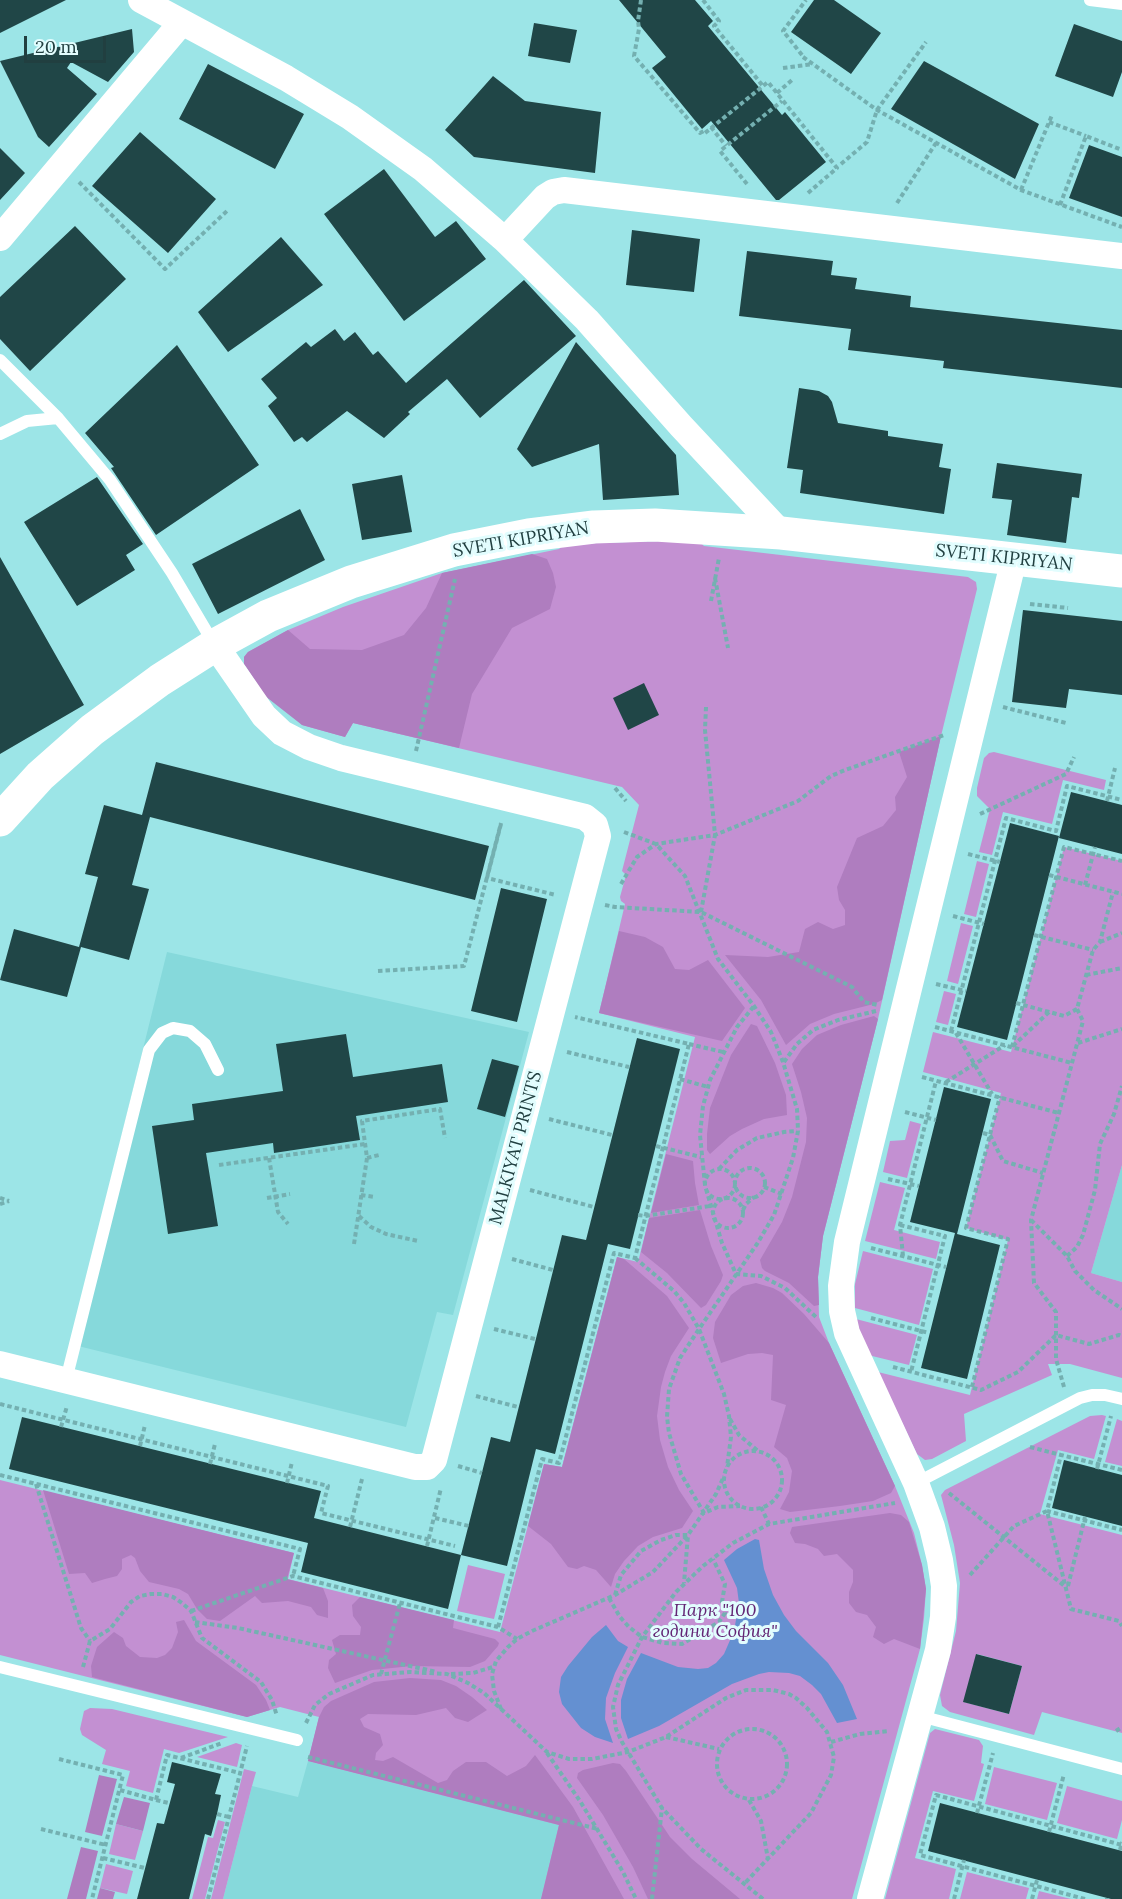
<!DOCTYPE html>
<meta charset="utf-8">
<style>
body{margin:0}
#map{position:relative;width:1122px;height:1899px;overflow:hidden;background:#9ce5e7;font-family:Lora,serif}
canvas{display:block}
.scale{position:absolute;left:24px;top:36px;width:82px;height:27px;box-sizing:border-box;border:3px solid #213f40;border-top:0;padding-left:8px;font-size:18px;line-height:21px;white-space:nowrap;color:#213f40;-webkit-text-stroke:4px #e2fdfe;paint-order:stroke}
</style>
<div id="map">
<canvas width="1122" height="1899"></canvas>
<div class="scale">20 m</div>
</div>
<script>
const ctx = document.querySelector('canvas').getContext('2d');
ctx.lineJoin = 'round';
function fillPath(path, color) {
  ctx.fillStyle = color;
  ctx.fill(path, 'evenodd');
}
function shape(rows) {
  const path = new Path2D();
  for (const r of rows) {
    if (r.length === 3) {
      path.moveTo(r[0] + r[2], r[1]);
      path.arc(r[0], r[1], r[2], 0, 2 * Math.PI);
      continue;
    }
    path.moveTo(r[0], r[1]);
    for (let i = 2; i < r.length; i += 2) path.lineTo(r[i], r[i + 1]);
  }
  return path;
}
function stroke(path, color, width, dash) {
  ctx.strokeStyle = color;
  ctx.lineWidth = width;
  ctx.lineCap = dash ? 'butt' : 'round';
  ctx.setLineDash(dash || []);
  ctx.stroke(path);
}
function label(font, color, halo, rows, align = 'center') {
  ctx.font = font + ' Lora,serif';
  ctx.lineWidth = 6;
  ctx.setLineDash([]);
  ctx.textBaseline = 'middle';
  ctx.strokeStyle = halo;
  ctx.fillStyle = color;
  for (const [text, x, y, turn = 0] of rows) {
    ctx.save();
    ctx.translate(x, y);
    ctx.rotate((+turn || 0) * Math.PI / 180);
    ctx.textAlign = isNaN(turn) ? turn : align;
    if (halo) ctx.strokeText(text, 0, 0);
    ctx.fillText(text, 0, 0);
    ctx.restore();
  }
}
const built = shape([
 [167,952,529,1032,453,1315,437,1312,406,1427,70,1344],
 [1122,1165,1122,1282,1091,1273],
 [308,1761,560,1825,541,1899,223,1899,252,1786,298,1797]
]);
const green = shape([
 [698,540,704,546,968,577,976,582,977,589,941,736,878,1019,823,1236,818,1277,819,1317,829,1343,895,1486,914,1533,922,1565,926,1589,924,1618,920,1649,852,1899,541,1899,559,1825,308,1761,319,1717,280,1707,247,1717,0,1655,0,1480,294,1553,288,1579,500,1632,544,1464,562,1467,617,1257,638,1262,695,1037,599,1013,625,904,621,901,620,897,626,875,622,871,639,805,622,787,353,723,345,737,302,725,244,664,244,657,248,652,288,630,343,607,442,573,559,549,564,544],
 [994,752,1106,780,1104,790,1063,780,1052,824,1003,812,992,855,979,852,990,809,977,796,977,788,984,758,989,753],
 [1064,847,1122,861,1122,1165,1091,1273,1122,1282,1122,1378,1070,1364,1048,1364,1052,1375,964,1414,966,1441,932,1459,925,1460,917,1454,878,1372,970,1395,1008,1240,966,1228,1001,1093,923,1072,933,1032,1011,1052],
 [977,861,989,864,976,917,964,914],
 [961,923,973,926,958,984,947,981],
 [944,991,956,994,948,1025,936,1022],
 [910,1121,921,1124,907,1178,883,1172,890,1141,905,1140],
 [880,1182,905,1188,894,1230,940,1242,936,1259,865,1241],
 [863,1251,933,1269,919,1325,855,1308,855,1284],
 [856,1319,917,1335,909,1365,868,1355,863,1342],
 [1102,1415,1106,1416,1094,1459,1058,1450,1040,1514,1122,1535,1122,1733,1042,1712,1034,1735,950,1712,942,1706,940,1695,956,1631,960,1583,954,1545,941,1495,945,1490,1090,1416],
 [977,1654,1022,1666,1009,1714,964,1702],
 [1117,1419,1122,1421,1122,1466,1105,1462],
 [468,1565,505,1574,494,1619,457,1611],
 [90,1708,112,1709,228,1737,179,1753,164,1749,153,1793,126,1786,130,1771,102,1764,106,1750,82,1735,80,1729,84,1711],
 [935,1729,979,1740,983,1746,981,1763,984,1764,974,1801,933,1791,915,1858,956,1869,949,1899,885,1899,930,1733],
 [236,1743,242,1745,237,1767,197,1757],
 [994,1767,1057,1783,1047,1820,985,1804],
 [244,1769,256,1772,252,1786,223,1899,211,1899],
 [1067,1786,1122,1801,1122,1820,1117,1839,1057,1823],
 [218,1820,225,1822,205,1899,192,1899,208,1837,213,1838],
 [116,1824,143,1831,135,1860,109,1854],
 [106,1864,133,1871,127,1894,100,1888],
 [967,1872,1029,1888,1026,1899,960,1899],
 [1039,1891,1071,1899,1037,1899]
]);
const forest = shape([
 [532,554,547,559,553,573,556,587,550,609,512,628,472,694,459,748,353,723,345,737,302,725,265,696,244,664,244,657,248,652,288,630,310,649,362,650,404,635,426,608,442,573],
 [941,736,882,1000,874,1004,834,1014,810,1024,786,1045,761,1000,725,955,768,957,799,952,805,929,818,922,833,929,845,925,845,910,839,900,837,887,857,838,883,826,896,810,895,797,907,777,899,752],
 [619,931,645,937,663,947,675,969,689,970,708,960,745,1008,722,1041,599,1013],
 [874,1016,878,1019,823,1236,818,1277,819,1305,814,1306,789,1283,765,1271,762,1268,760,1260,782,1222,792,1197,806,1142,807,1118,801,1092,792,1064,802,1049,817,1035,841,1025],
 [751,1024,757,1026,775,1063,786,1095,787,1115,764,1119,742,1129,730,1136,710,1154,707,1150,707,1134,710,1108,731,1055],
 [666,1154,693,1161,695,1183,699,1205,651,1213],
 [700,1210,711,1246,723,1275,721,1281,706,1305,701,1308,667,1273,641,1252,649,1218],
 [617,1257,624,1259,667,1296,689,1328,671,1356,665,1372,661,1387,657,1416,660,1440,668,1467,679,1490,693,1511,682,1528,653,1537,638,1546,624,1561,615,1574,611,1587,596,1570,584,1566,577,1569,568,1567,551,1544,528,1526,544,1464,562,1467],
 [756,1283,773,1288,782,1293,804,1314,829,1343,895,1486,891,1493,873,1501,840,1506,790,1512,780,1509,789,1492,792,1471,787,1458,774,1447,786,1405,771,1400,773,1355,762,1353,748,1354,721,1363,713,1338,715,1322,731,1295,743,1286],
 [43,1490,294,1553,287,1579,323,1588,328,1601,328,1618,317,1615,311,1607,288,1601,262,1603,255,1596,220,1621,207,1619,197,1609,188,1594,179,1589,149,1582,140,1571,135,1558,131,1555,122,1559,122,1569,117,1576,105,1579,92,1583,85,1573,69,1574],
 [890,1513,901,1515,909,1522,922,1565,926,1589,920,1649,894,1639,884,1644,873,1637,876,1627,867,1615,856,1612,849,1603,849,1592,853,1582,853,1570,837,1554,824,1556,818,1549,805,1544,795,1543,790,1533,792,1527],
 [360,1597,454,1620,453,1628,495,1639,499,1643,498,1646,485,1661,470,1667,412,1666,372,1670,335,1683,328,1668,329,1660,336,1654,332,1640,340,1635,360,1635,361,1627,353,1616,352,1605],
 [184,1620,196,1641,256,1685,266,1700,270,1710,247,1717,92,1677,91,1666,97,1647,114,1632,123,1638,126,1646,140,1657,157,1658,165,1655,172,1648,178,1632,176,1622],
 [410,1678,441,1680,456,1686,472,1697,487,1710,468,1722,455,1718,446,1708,416,1715,368,1714,360,1719,364,1727,380,1734,383,1745,376,1753,375,1760,383,1761,393,1757,438,1783,447,1780,453,1771,466,1762,486,1762,507,1776,526,1766,535,1755,573,1807,624,1899,541,1899,559,1825,308,1761,319,1717,324,1707,331,1701,374,1682],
 [613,1763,620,1764,626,1771,670,1837,692,1859,740,1899,648,1899,633,1867,603,1815,577,1778,578,1773,583,1770],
 [99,1775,117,1779,102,1836,85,1832],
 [124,1797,150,1803,143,1831,116,1824],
 [81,1847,98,1851,86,1899,67,1899],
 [100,1888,115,1892,113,1899,97,1899]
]);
const water = shape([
 [755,1539,759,1540,764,1569,773,1595,784,1615,796,1631,828,1663,843,1685,857,1719,837,1723,821,1694,812,1685,800,1676,789,1673,769,1672,759,1674,732,1684,659,1726,628,1739,621,1718,621,1700,627,1679,641,1653,678,1667,698,1669,708,1668,716,1663,724,1654,734,1631,739,1603,737,1588,724,1560,737,1549],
 [606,1625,618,1641,628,1647,615,1673,606,1698,605,1719,613,1743,595,1737,581,1728,562,1704,559,1692,561,1677,568,1666,592,1637]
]);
const building = shape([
 [0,0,66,0,0,33],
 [619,0,695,0,713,21,708,26,782,115,785,112,826,162,779,200,776,200,711,121,702,129,652,68,666,57],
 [814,0,834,0,881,33,851,74,791,32],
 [534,23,577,30,570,63,528,56],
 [1074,24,1122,41,1122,72,1113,97,1055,76],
 [132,29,134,52,108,82,71,62,67,68,97,94,49,147,38,137,0,61],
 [924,61,1039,124,1015,179,891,109],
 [208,64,304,114,275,169,179,119],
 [493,76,525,101,601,112,595,173,474,157,445,130],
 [140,132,216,199,168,253,92,186],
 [1089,145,1122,157,1122,217,1069,198],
 [0,148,25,173,0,200],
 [384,169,435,237,456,221,486,259,404,321,324,214],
 [75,226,126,279,30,371,0,339,0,297],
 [632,230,700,239,694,292,626,285],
 [281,237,323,285,228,352,198,312],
 [747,251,833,261,831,275,857,278,855,289,911,296,910,307,1122,330,1122,388,943,368,944,361,848,350,851,329,739,316],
 [524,280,576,336,480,418,447,379,408,412,410,414,384,438,347,411,307,442,302,437,294,442,268,406,277,398,261,379,306,342,311,347,335,329,344,341,355,332,373,355,378,351,406,383],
 [576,342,676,455,679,495,603,500,599,444,532,467,517,449],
 [177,345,259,465,156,535,111,468,114,467,85,433],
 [799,388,819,391,828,396,832,402,838,423,888,431,888,436,943,444,939,467,951,469,944,514,800,493,803,470,787,468],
 [997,463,1082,474,1079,498,1072,497,1066,543,1007,535,1012,500,992,498],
 [402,475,412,532,362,540,352,484],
 [97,477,143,544,126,555,135,570,77,606,24,522],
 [300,509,325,560,218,614,192,564],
 [0,557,84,705,0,754],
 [1023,610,1122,621,1122,695,1069,689,1066,708,1012,702],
 [644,683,659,715,628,730,613,698],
 [156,762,489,846,475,900,150,817,132,885,149,889,129,960,81,947,67,997,0,980,14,929,79,947,98,877,85,874,104,805,142,815],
 [1071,792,1122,805,1122,854,1059,838],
 [1010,823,1059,836,1007,1040,957,1027],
 [501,888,547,899,517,1022,471,1011],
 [346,1034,353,1077,442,1064,448,1102,356,1116,360,1140,274,1153,273,1143,206,1153,218,1226,168,1234,152,1126,194,1120,192,1104,283,1091,276,1044],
 [637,1038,680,1049,630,1249,608,1244,555,1454,536,1449,507,1566,461,1555,491,1437,510,1442,562,1235,586,1240],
 [492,1059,519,1066,505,1117,477,1109],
 [944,1087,991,1099,957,1234,1000,1245,967,1379,921,1368,955,1233,910,1222],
 [22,1417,321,1491,314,1518,461,1555,448,1609,301,1572,308,1543,9,1469],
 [1064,1460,1122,1475,1122,1526,1052,1508],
 [976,1654,1022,1666,1009,1714,963,1702],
 [172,1762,221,1774,215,1794,221,1795,217,1814,211,1836,205,1834,189,1899,137,1899,157,1823,164,1824,175,1784,167,1782],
 [940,1803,1122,1851,1122,1899,1111,1899,928,1851]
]);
const path = shape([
 [641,0,638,21,639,29,634,56,700,133,704,131,705,133,768,82,837,168,808,193],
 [703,0,719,21,714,26,763,86],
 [802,55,783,31,806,0],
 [803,57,877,110,1021,190,1122,227],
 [783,68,813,64],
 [777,93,792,80],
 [1049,122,1086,136],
 [711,127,726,146],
 [841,164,867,142,877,110,926,42],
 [79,182,165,269,227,211],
 [747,184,720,151,782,101],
 [1021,190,1052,115],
 [897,203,936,143],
 [1060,205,1086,136,1122,150],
 [715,578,728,648],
 [711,601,719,558],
 [1030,604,1068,608],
 [1003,707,1066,723],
 [416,751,455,579],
 [615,788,626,801],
 [1107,801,1115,768],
 [980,814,1066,774,1074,757],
 [501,824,487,878,556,895],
 [624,832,656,844,685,876,718,959,754,1006,771,1032,783,1062,797,1109,798,1131,793,1158,774,1215,757,1244,699,1329,724,1394,729,1416,731,1437,727,1467],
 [968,854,1000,862],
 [1049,875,1122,894],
 [621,884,637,857,656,844,715,835,798,801,831,776,845,770,944,735],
 [1085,885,1095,847],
 [605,905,615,907,701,912,852,987,864,1002,878,1005],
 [701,912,715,835,705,730,706,707],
 [953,916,984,924],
 [1034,935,1093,950],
 [1100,942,1122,933],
 [378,971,464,966,501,823],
 [1086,975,1122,968],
 [936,984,966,991],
 [1016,1003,1064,1016,1077,1009],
 [935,1027,1072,1063],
 [951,1031,1006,818,1056,831,1067,786,1122,800],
 [956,1033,992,1094],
 [1078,1043,1122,1029],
 [689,1044,723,1052],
 [1013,1046,1049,1012],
 [1012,1047,1064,847,1122,861],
 [567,1052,629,1067],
 [784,1062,797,1044,813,1030,838,1020,876,1011],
 [922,1077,1059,1113],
 [680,1079,708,1087],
 [946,1082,1005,1045],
 [905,1112,936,1120],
 [549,1119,612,1135],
 [983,1133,990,1135,1003,1161,1043,1173],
 [656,1146,701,1157],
 [269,1158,278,1212,288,1224],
 [367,1158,379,1155],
 [219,1165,365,1144],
 [750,1183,15],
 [719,1169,737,1150,757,1138,784,1132,797,1131],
 [720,1184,15],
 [888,1179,919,1186],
 [705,1185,700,1135,703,1106,710,1080,737,1027,754,1006],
 [764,1187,782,1194],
 [706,1189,722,1243,736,1274,761,1276,785,1288,817,1318],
 [530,1190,594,1207],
 [361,1195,375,1197],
 [0,1198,9,1201],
 [267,1198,290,1194],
 [728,1213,15],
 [0,1204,9,1201],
 [743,1210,746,1204,754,1197],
 [638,1215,645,1216,710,1206],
 [359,1216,371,1227,386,1234,418,1241],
 [1031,1220,1067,1256,1075,1271,1094,1290,1122,1309],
 [900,1225,945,1236,911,1372],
 [354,1244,367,1158,362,1121,440,1109,445,1138],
 [871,1248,946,1267],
 [903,1256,900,1225,936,1081],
 [1067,1256,1077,1247,1083,1235,1095,1190,1100,1144,1114,1114,1122,1086],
 [635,1258,674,1291,684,1303,699,1329,680,1358,669,1389,667,1417,669,1433,681,1474,704,1513,718,1507,740,1506],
 [512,1259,553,1270],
 [871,1318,929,1333],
 [494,1329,535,1339],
 [893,1367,981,1390,1018,1372,1056,1335,1089,1344,1119,1335,1122,1336],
 [972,1387,1008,1239,966,1228,1000,1096],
 [1064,1387,1056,1359,1056,1312,1034,1283,1031,1220,1083,1021,1077,1009,1093,950,1100,942,1113,892],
 [476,1396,518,1407],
 [0,1404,328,1486,321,1513,455,1546],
 [730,1419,739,1435,758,1451],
 [61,1427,67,1406],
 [140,1446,145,1425],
 [1030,1447,1061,1455],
 [753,1480,29],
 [210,1464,215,1444],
 [458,1466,482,1473],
 [1097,1469,1111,1416],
 [1122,1470,1061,1455,1047,1511,1122,1530],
 [0,1475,300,1549,293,1576],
 [287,1483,292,1462],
 [36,1484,81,1628,90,1641],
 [949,1493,1067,1588],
 [761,1507,769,1524],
 [435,1518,469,1526],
 [350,1527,362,1479],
 [427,1546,441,1488],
 [970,1575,1014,1526,1047,1511,1071,1609,1119,1621,1122,1626],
 [1068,1586,1085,1517],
 [615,1595,621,1575,641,1551,661,1540,676,1535,688,1535,684,1583],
 [609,1598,620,1617,629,1627,642,1637,663,1643,682,1644,719,1622,725,1613,722,1602,725,1584,713,1559],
 [191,1611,293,1576,498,1627,517,1639],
 [195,1622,238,1628,437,1672],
 [498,1627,542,1459,559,1463,614,1253,635,1258,689,1044,575,1017],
 [83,1667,90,1641,110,1629,131,1602,140,1596,151,1594,162,1594,173,1597,182,1603,191,1611,202,1638,261,1682,272,1700,277,1716],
 [381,1674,400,1603],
 [451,1674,473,1673,493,1667],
 [501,1709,547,1752,569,1759,592,1759,628,1752,666,1737,726,1698,746,1690,773,1690,789,1694,796,1698,807,1708,827,1732,834,1757,831,1775,811,1813,743,1885],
 [306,1723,315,1705,329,1694,373,1675,410,1672,447,1674,468,1683,484,1693,501,1709,494,1691,492,1674,496,1661,508,1647,517,1639,532,1631,615,1595,653,1572,688,1535,716,1494,724,1476],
 [752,1764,35],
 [1116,1731,1122,1727],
 [666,1737,719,1749],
 [831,1742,860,1734,889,1731],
 [547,1753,580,1801,623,1872,636,1899],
 [308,1757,598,1829],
 [181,1758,222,1743],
 [59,1759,123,1775,92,1899],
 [120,1790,156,1800,167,1755,240,1773],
 [156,1800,169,1803],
 [749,1800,761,1821,768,1859],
 [977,1813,993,1753],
 [217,1814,229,1817],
 [41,1829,106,1845],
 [1049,1832,1064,1774],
 [1120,1850,1122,1842],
 [103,1858,145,1868],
 [208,1899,247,1746],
 [652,1899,662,1808],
 [763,1899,701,1849,662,1808,622,1742,616,1729,613,1707,618,1685,642,1637,676,1592,703,1566,733,1543,769,1524,895,1503],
 [954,1899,964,1860],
 [1032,1899,1037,1880],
 [1085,1899,920,1855,936,1795,1122,1845],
 [1107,1899,1107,1898]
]);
const lane = shape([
 [1090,0,1122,4],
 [0,360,58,418,110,480,172,573,214,644],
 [0,434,27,421,58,418],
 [66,1380,149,1050,162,1033,173,1028,190,1031,205,1044,218,1070],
 [916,1483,1080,1398,1092,1395,1105,1395,1122,1399],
 [0,1667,297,1740],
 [920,1716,1122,1769]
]);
const street = shape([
 [141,0,286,78,350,117,423,169,505,240,587,320,681,426,781,533],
 [0,238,182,22],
 [505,240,545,197,553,192,564,190,1122,256],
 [0,1364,415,1467,427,1467,434,1460,598,836,595,825,585,817,341,758,309,747,282,733,264,716,215,645],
 [870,1899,938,1650,943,1617,944,1586,940,1560,932,1527,916,1483,847,1333,842,1311,841,1286,847,1242,1014,559]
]);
const secondary = shape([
 [0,820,40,776,92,730,160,680,215,645,268,616,351,582,454,550,529,535,594,527,655,525,781,533,1122,571]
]);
const streetNames = [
 ["SVETI KIPRIYAN",521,540,-10],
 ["SVETI KIPRIYAN",1004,558,6],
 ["MALKIYAT PRINTS",516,1148,-75]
];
const parkNames = [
 ["Парк \"100",715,1611],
 ["години София\"",715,1632]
];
fillPath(built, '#86d9db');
fillPath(green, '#c390d2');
fillPath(forest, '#af7dbf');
fillPath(water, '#6490d1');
fillPath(building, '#204647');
stroke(path, '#74b0b1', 4, [4.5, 3]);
stroke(lane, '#fff', 12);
stroke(street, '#fff', 26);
stroke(secondary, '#fff', 33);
label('18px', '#213f40', '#e2fdfe', streetNames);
label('italic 18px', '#632575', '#e2fdfe', parkNames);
</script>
